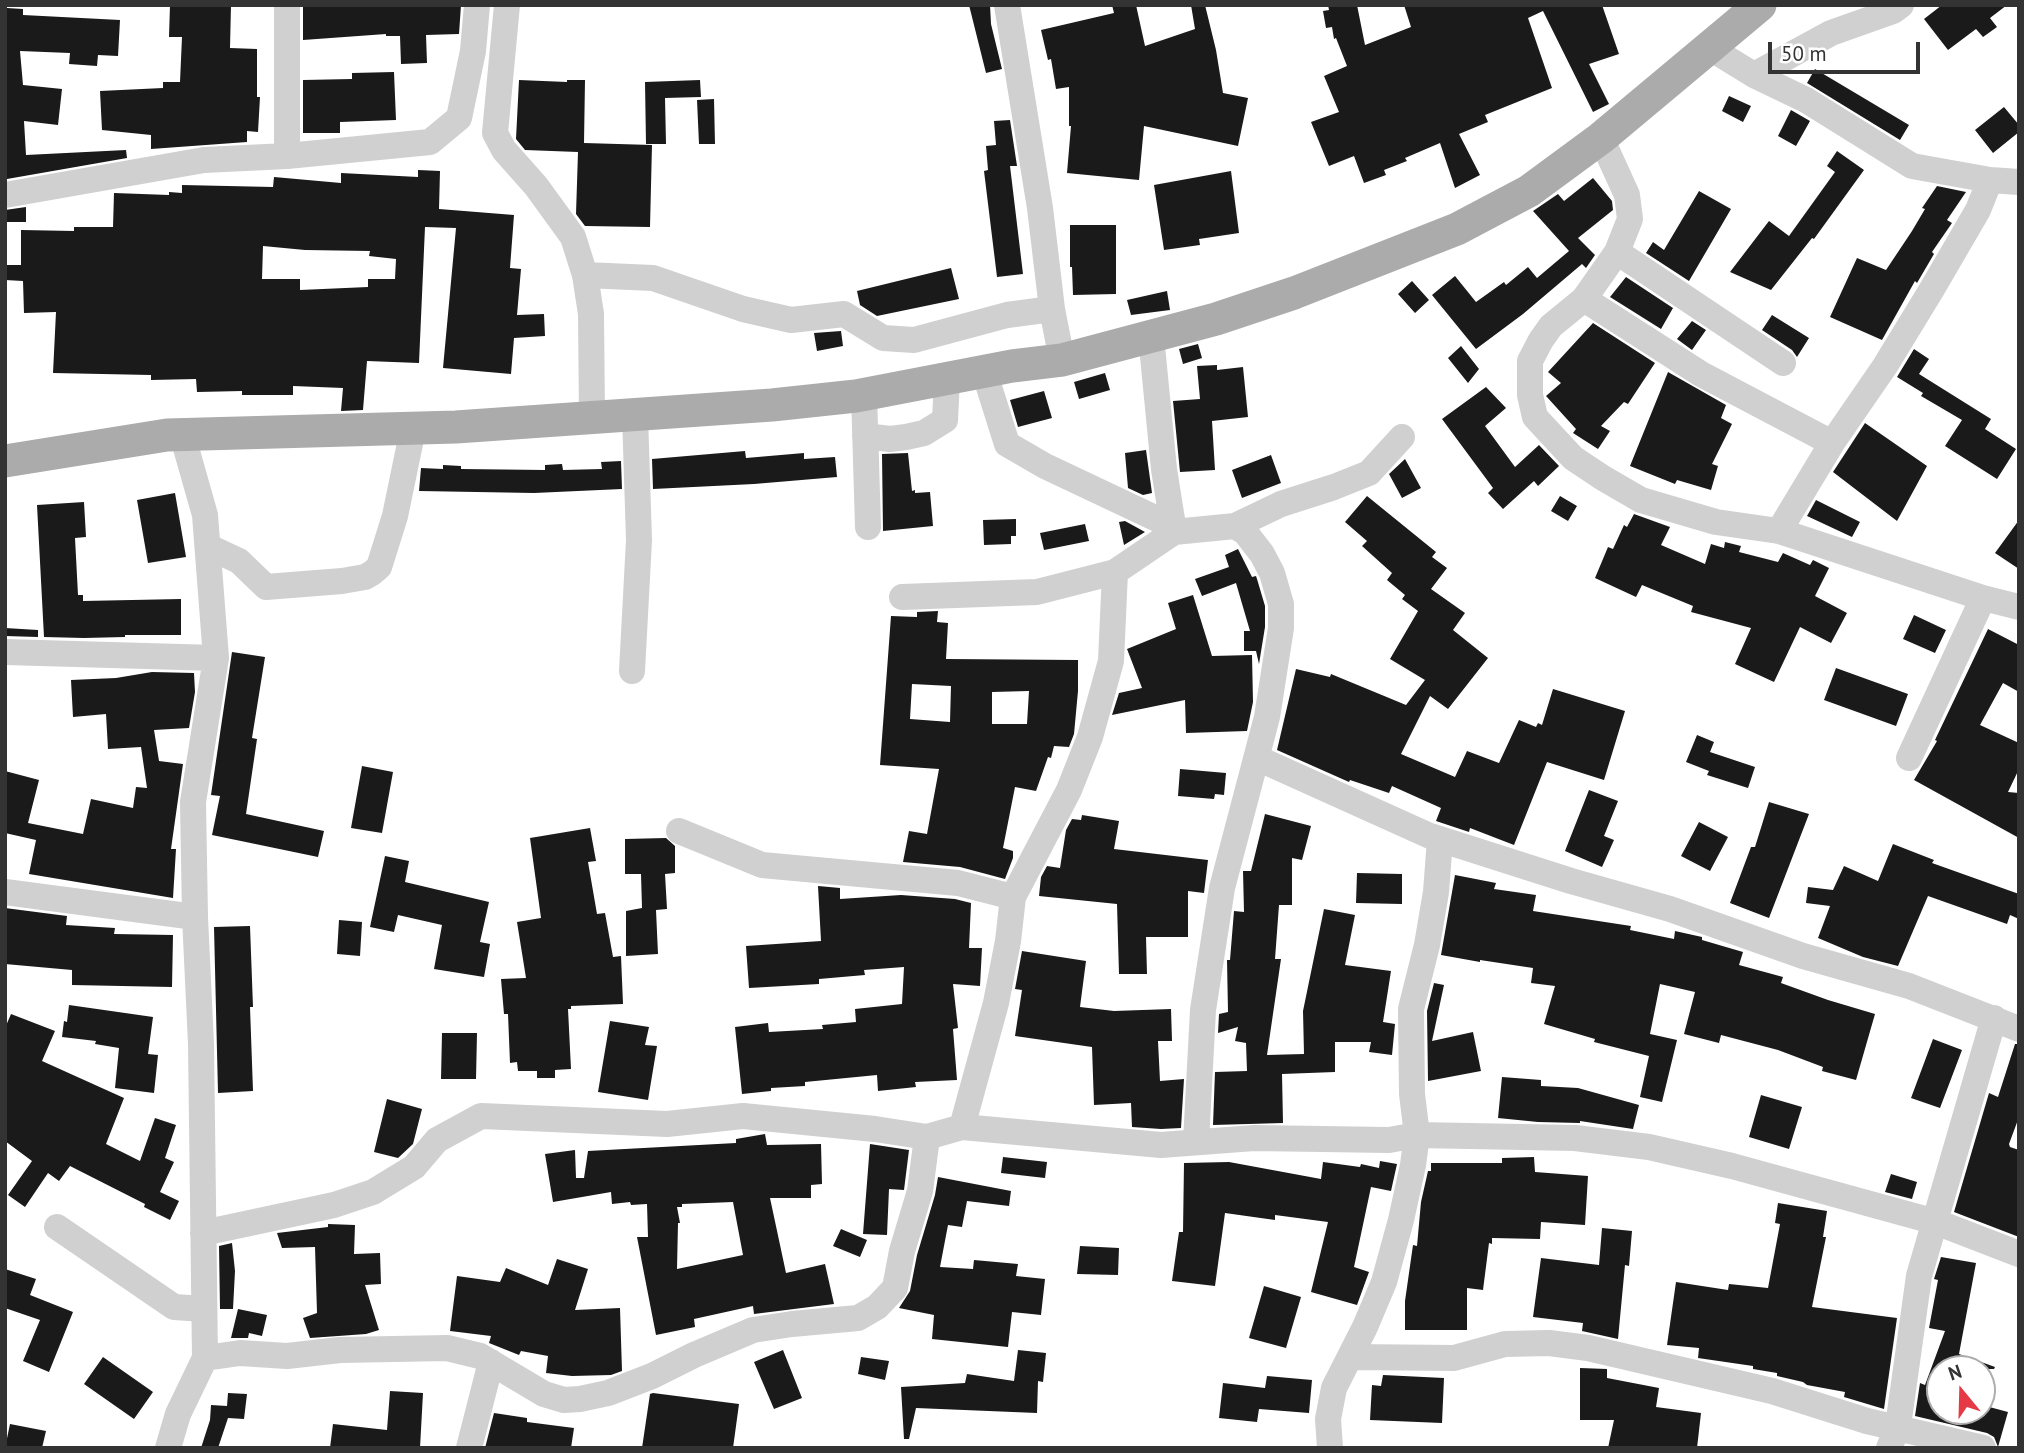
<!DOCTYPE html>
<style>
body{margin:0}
#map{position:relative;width:2024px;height:1453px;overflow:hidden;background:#fff;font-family:"PT Sans",sans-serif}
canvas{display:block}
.frame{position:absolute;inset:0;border:7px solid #333;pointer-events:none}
.north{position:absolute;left:1926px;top:1355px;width:70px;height:70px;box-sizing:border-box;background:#fff;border:2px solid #adadad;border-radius:50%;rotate:341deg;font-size:19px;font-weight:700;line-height:28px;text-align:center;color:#333}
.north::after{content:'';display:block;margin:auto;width:24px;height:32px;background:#e63946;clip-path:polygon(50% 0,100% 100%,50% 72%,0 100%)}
.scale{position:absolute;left:1768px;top:42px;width:152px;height:32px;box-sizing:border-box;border:4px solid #333;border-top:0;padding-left:9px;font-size:21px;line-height:24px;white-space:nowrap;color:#333;-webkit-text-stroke:5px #fff;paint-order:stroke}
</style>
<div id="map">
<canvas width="2024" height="1453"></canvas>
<div class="frame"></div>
<div class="north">N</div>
<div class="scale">50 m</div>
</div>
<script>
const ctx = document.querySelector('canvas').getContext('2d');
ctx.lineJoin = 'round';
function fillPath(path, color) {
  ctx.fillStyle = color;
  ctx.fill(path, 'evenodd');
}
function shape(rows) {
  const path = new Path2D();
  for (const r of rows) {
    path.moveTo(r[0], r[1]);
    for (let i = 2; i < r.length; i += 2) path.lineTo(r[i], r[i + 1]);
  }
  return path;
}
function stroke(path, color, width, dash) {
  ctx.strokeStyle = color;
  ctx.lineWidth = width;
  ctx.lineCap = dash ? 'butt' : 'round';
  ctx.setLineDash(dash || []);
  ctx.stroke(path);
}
const building = shape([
 [170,5,231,5,230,48,257,49,257,97,260,97,258,132,247,131,247,142,151,149,151,135,102,130,100,91,163,88,163,82,180,82,182,37,169,37],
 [303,5,461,5,459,34,426,35,427,63,401,64,400,36,386,36,386,34,303,40],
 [969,5,990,5,991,24,1002,69,986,73],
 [1112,5,1136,5,1145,46,1195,29,1191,5,1205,5,1216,50,1223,93,1248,98,1238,146,1144,126,1139,180,1067,173,1071,126,1069,126,1069,87,1056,89,1051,59,1048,60,1041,30,1114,13],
 [1328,5,1357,5,1365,45,1411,27,1404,5,1602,5,1619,54,1589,64,1609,104,1593,112,1543,11,1528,18,1552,88,1485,115,1488,122,1459,134,1480,175,1455,188,1440,143,1405,158,1407,161,1384,170,1386,175,1364,183,1354,156,1329,166,1311,122,1339,112,1324,76,1347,66,1336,38,1334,39,1332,27,1326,28,1323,11,1329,10],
 [1942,5,2007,5,1990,18,1997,27,1983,37,1976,29,1948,50,1924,19],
 [7,8,23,9,23,15,120,20,118,56,98,55,97,66,69,64,70,53,20,51,23,85,62,89,58,125,24,121,26,155,126,150,127,158,7,179,5,136,5,15],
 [1815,69,1909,125,1900,140,1807,83],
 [394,72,396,120,340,122,340,133,303,133,303,80,352,79,352,73],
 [519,80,567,82,567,80,585,80,584,143,652,145,650,227,585,226,576,214,578,152,525,150,516,139],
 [700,80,701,97,665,98,666,144,646,144,645,82],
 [1729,96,1751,106,1743,122,1722,111],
 [714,99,715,144,699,144,697,100],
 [2004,107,2019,125,2019,132,1993,153,1975,130],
 [1791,110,1810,121,1796,146,1778,136],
 [1010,120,1017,166,1010,166,1023,274,997,277,984,171,988,170,986,146,996,145,994,121],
 [1837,151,1864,170,1814,239,1812,238,1771,290,1730,272,1769,221,1789,236,1835,172,1827,166],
 [418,170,440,171,439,209,514,215,510,268,521,269,517,315,544,314,545,336,514,338,511,374,443,368,456,228,425,227,419,363,367,361,363,410,341,411,343,388,293,386,293,395,242,395,242,391,197,392,196,379,151,380,151,375,53,373,56,312,24,313,23,281,5,280,5,265,21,265,21,230,74,231,74,227,113,227,114,193,169,195,169,192,182,193,182,185,273,187,274,177,341,183,341,173,418,177],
 [263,246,305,250,370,251,369,256,396,259,395,279,368,279,368,287,300,290,300,279,262,279],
 [1231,171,1239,233,1199,239,1200,245,1164,250,1154,185],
 [1593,178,1612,201,1613,210,1578,238,1595,255,1586,268,1582,264,1523,314,1476,349,1432,295,1455,276,1476,302,1504,282,1506,285,1528,267,1537,278,1569,251,1533,211,1558,194,1564,201],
 [1937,186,1966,192,1947,220,1952,223,1932,252,1934,254,1917,283,1915,281,1882,340,1830,317,1857,258,1886,270,1912,231,1925,209,1922,208],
 [1699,191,1731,209,1689,281,1646,253,1653,242,1664,250],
 [26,207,26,222,5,222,5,210],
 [1070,225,1116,225,1116,294,1073,295,1072,267,1070,267],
 [951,268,959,299,877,316,860,305,857,291],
 [1626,277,1673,308,1661,329,1610,297],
 [1412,281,1429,300,1415,313,1398,294],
 [1167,291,1170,310,1131,315,1127,300],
 [1772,315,1809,338,1797,357,1792,350,1762,330],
 [1692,321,1706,330,1692,350,1677,339],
 [1593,323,1655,363,1628,404,1624,402,1601,426,1610,431,1598,449,1573,433,1576,429,1546,396,1561,383,1548,372],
 [841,331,843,346,817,351,814,333],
 [1198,344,1202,358,1183,364,1179,349],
 [1461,346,1479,369,1468,383,1448,358],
 [1914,349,1929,359,1919,374,1991,419,1985,429,2016,449,1997,479,1945,446,1962,420,1921,396,1923,393,1897,377],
 [1217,365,1217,370,1243,367,1248,417,1212,421,1215,470,1180,472,1173,401,1200,399,1197,366],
 [1668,372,1726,405,1721,418,1732,424,1712,464,1718,466,1711,490,1677,480,1675,484,1630,466],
 [1105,373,1110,390,1079,399,1074,382],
 [1486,387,1506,408,1485,426,1515,467,1539,445,1559,466,1538,486,1534,481,1503,509,1488,493,1493,488,1442,419],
 [1044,391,1052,418,1018,427,1010,400],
 [1865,423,1927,466,1897,521,1833,472],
 [1146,450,1152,493,1143,495,1128,488,1125,453],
 [745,451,746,458,804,453,804,459,835,457,837,477,754,484,653,489,652,459],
 [908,453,912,491,915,490,915,493,930,492,933,526,883,531,882,454],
 [1271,455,1281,483,1242,498,1232,470],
 [1405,459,1421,488,1402,498,1389,474],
 [621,461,622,489,534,493,419,491,421,468,443,469,443,465,461,466,461,469,545,470,545,465,562,464,563,470,602,469,601,462],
 [175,493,186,557,148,563,137,500],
 [1367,496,1436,552,1432,557,1447,568,1431,589,1465,613,1453,630,1488,658,1448,709,1430,696,1401,754,1455,777,1467,751,1499,763,1519,720,1536,727,1538,723,1542,725,1553,689,1625,711,1604,780,1547,762,1514,845,1470,828,1469,832,1436,821,1441,808,1392,786,1389,793,1350,780,1349,782,1277,750,1296,669,1330,677,1331,674,1406,705,1425,680,1390,659,1418,611,1402,599,1405,595,1387,580,1392,573,1362,546,1367,541,1345,522],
 [1560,496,1577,506,1568,521,1551,511],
 [1816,500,1860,522,1852,537,1807,516],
 [84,502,86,537,75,538,78,595,83,595,83,601,181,599,181,635,125,635,125,637,84,638,44,637,37,505],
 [1634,514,1670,527,1661,545,1705,564,1711,544,1724,548,1725,542,1741,546,1739,552,1778,562,1783,553,1810,565,1813,560,1829,568,1815,596,1847,613,1831,643,1800,627,1774,682,1735,664,1751,628,1691,612,1693,606,1642,585,1636,597,1595,578,1608,547,1613,549,1624,525,1627,527],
 [1016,519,1016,536,1011,536,1011,544,984,545,983,520],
 [2019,520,2019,569,1995,553],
 [1125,521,1145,532,1124,545,1119,522],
 [1085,524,1089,541,1044,550,1040,533],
 [1238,549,1252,577,1256,576,1257,579,1265,606,1265,627,1259,664,1256,651,1244,651,1244,631,1250,631,1236,583,1202,596,1195,579,1229,567,1225,555],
 [1193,595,1212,656,1252,655,1253,702,1247,731,1186,733,1185,700,1112,715,1119,693,1142,688,1127,649,1176,629,1168,603],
 [938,611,937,622,948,623,946,659,1078,660,1078,691,1074,734,1069,747,1054,746,1051,758,1048,757,1036,791,1015,787,1003,848,1013,851,1013,858,1005,879,960,867,903,862,909,831,927,834,939,769,880,765,891,616,917,617,917,612],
 [912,684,951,686,950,722,910,719],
 [1029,691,1027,724,992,724,992,692],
 [1914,615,1946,630,1935,653,1903,639],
 [5,628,38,630,38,637,5,636],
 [1988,629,2019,645,2019,692,2003,683,1980,725,2019,743,2019,769,2008,792,2019,793,2019,838,1914,780,1937,741,1935,740],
 [232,652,265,657,252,738,257,739,246,814,324,831,318,857,212,835,220,796,211,795],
 [1836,668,1908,694,1896,726,1824,700],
 [152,672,194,673,195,692,189,728,154,730,159,761,183,764,171,849,176,849,173,898,29,874,36,840,5,833,5,771,39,780,28,823,83,834,91,799,133,808,136,787,147,788,141,747,108,749,106,714,73,717,71,680,116,678],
 [1697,735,1714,742,1710,752,1755,767,1748,788,1707,775,1709,771,1686,762],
 [362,766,393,772,382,833,351,828],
 [1180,769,1226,773,1224,795,1215,794,1214,799,1178,796],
 [1589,790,1618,801,1604,836,1614,840,1602,867,1565,851],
 [1769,802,1809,814,1769,918,1730,903,1751,847,1755,847],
 [1265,814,1311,826,1302,860,1292,858,1292,905,1279,905,1275,959,1281,959,1267,1055,1304,1054,1303,1011,1324,909,1355,915,1345,965,1391,971,1383,1022,1395,1024,1392,1055,1369,1052,1371,1042,1335,1042,1335,1072,1282,1074,1283,1123,1213,1125,1215,1072,1247,1071,1246,1043,1235,1041,1238,1027,1218,1033,1219,1014,1228,1012,1227,960,1230,960,1234,911,1244,912,1243,871,1251,871],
 [1082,815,1119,821,1114,849,1208,860,1204,893,1188,891,1188,937,1146,937,1147,974,1119,974,1117,904,1039,896,1041,877,1047,866,1060,868,1066,830,1072,819,1081,820],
 [1699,822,1728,837,1710,871,1681,856],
 [590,828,596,861,588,862,597,914,605,913,613,957,621,956,623,1004,571,1006,571,1009,568,1009,571,1069,555,1070,555,1078,537,1078,537,1071,518,1071,517,1062,510,1063,508,1014,504,1014,501,979,526,978,517,922,541,918,530,838],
 [666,838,675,846,675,873,665,874,667,909,656,910,658,954,626,956,626,911,642,908,641,874,625,874,625,839],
 [1893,844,1934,860,1932,863,2019,894,2019,919,2010,915,2007,924,1928,896,1898,966,1863,957,1818,938,1830,906,1806,903,1808,887,1833,890,1844,866,1878,881],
 [385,856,409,861,405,882,489,902,480,942,490,944,484,977,434,969,442,925,398,915,394,932,370,927],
 [1357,873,1402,874,1402,904,1356,903],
 [1455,875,1496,883,1494,889,1536,895,1533,911,1631,926,1630,930,1674,939,1675,931,1702,937,1702,940,1743,952,1739,965,1783,977,1781,983,1828,1000,1875,1014,1856,1080,1822,1071,1823,1067,1778,1050,1721,1035,1719,1043,1684,1034,1695,992,1660,984,1650,1034,1677,1040,1662,1102,1640,1097,1649,1056,1594,1042,1595,1039,1544,1024,1555,986,1531,983,1533,968,1480,960,1480,962,1441,955],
 [818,886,840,888,840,899,901,895,955,899,971,903,969,948,982,948,980,986,953,984,958,1028,953,1029,957,1080,915,1082,916,1087,878,1091,877,1075,805,1082,805,1086,771,1088,771,1091,742,1094,735,1027,768,1023,769,1032,823,1029,822,1025,856,1022,855,1009,902,1004,904,967,864,970,865,975,819,979,819,984,749,988,746,946,821,941],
 [5,908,67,916,66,925,115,928,114,934,173,935,172,987,72,985,72,970,5,964],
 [339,920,362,922,360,956,337,954],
 [250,926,253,1007,250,1007,253,1091,218,1093,214,927],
 [1022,951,1086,961,1080,1007,1114,1011,1171,1009,1172,1041,1158,1041,1160,1081,1184,1079,1181,1128,1161,1129,1132,1127,1131,1103,1094,1105,1092,1047,1015,1036,1022,990,1015,989],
 [1434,983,1444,985,1432,1041,1473,1032,1481,1071,1428,1081,1427,1011],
 [69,1005,153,1017,148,1054,158,1055,154,1093,115,1088,119,1048,95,1044,96,1041,62,1037,64,1021,67,1022],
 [11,1014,55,1031,42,1061,124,1098,106,1144,140,1161,155,1118,176,1125,165,1158,174,1162,160,1192,179,1201,170,1220,144,1207,145,1204,70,1166,59,1181,48,1173,25,1207,8,1195,32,1161,5,1141,5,1028],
 [610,1021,649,1027,645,1045,657,1046,648,1100,598,1092],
 [442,1033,477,1033,476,1079,441,1079],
 [1933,1039,1962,1050,1940,1108,1911,1098],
 [2015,1044,2019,1044,2019,1117,2009,1144,2010,1147,2019,1150,2019,1237,1954,1212,1989,1093,1998,1097],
 [1502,1077,1541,1080,1541,1086,1578,1088,1639,1105,1633,1129,1580,1121,1580,1123,1538,1122,1498,1118],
 [1761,1095,1802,1107,1789,1149,1749,1137],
 [387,1099,422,1109,413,1144,398,1158,374,1152],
 [765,1134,767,1145,821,1144,822,1184,811,1185,811,1198,770,1198,786,1273,825,1264,834,1304,754,1314,753,1306,694,1319,695,1327,656,1335,637,1237,648,1237,647,1204,631,1205,630,1202,612,1204,611,1192,553,1202,545,1154,575,1150,576,1178,584,1178,588,1151,736,1143,736,1139],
 [733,1202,743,1255,677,1269,678,1223,680,1223,677,1207,682,1207,682,1204],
 [870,1144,909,1150,904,1190,889,1189,887,1235,863,1234],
 [1003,1157,1047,1162,1045,1178,1001,1173],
 [1534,1157,1535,1172,1588,1176,1585,1225,1541,1222,1540,1239,1492,1238,1492,1244,1489,1243,1483,1290,1467,1288,1467,1330,1405,1330,1405,1301,1413,1245,1417,1246,1421,1202,1428,1171,1431,1171,1431,1163,1502,1163,1502,1158],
 [1380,1161,1397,1164,1391,1191,1371,1187,1354,1267,1369,1272,1357,1305,1311,1292,1328,1222,1275,1215,1275,1220,1225,1213,1215,1286,1172,1281,1179,1232,1183,1232,1184,1163,1229,1162,1321,1179,1323,1162,1360,1167,1361,1164,1379,1168],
 [1891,1174,1917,1182,1912,1199,1885,1192],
 [938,1177,1011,1191,1009,1206,967,1201,962,1227,948,1225,940,1267,973,1269,974,1260,1018,1264,1016,1276,1045,1279,1041,1315,1012,1312,1008,1347,932,1339,934,1315,899,1308,910,1291,917,1255,935,1195],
 [1778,1203,1827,1211,1823,1237,1826,1237,1812,1307,1897,1318,1884,1409,1844,1397,1845,1392,1807,1385,1803,1382,1777,1376,1777,1373,1753,1369,1753,1366,1698,1358,1699,1348,1667,1345,1676,1282,1728,1290,1729,1284,1768,1288,1780,1224,1775,1223],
 [328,1224,355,1225,354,1254,380,1253,381,1284,365,1285,379,1330,366,1334,310,1338,303,1318,317,1313,315,1247,282,1248,277,1233,328,1227],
 [1602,1228,1632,1231,1629,1266,1625,1265,1618,1339,1582,1331,1583,1323,1533,1317,1541,1258,1599,1265],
 [841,1229,867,1240,860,1257,833,1246],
 [232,1243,235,1271,233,1309,220,1309,219,1246],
 [1080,1246,1119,1248,1118,1275,1077,1274],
 [1941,1257,1976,1263,1959,1354,1995,1367,1994,1369,1940,1369,1940,1411,1982,1411,1982,1405,2008,1412,1998,1447,1994,1437,1987,1433,1915,1416,1920,1383,1925,1385,1945,1331,1929,1328,1938,1280,1934,1279],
 [557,1259,588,1269,575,1310,620,1308,622,1371,611,1375,572,1376,546,1373,548,1356,521,1351,519,1355,489,1343,491,1336,450,1331,457,1276,500,1282,506,1268,548,1285],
 [5,1269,36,1279,30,1295,73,1312,49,1372,23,1361,40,1320,5,1308],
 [1264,1286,1301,1297,1286,1348,1249,1338],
 [238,1309,267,1315,262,1336,249,1333,248,1338,231,1338],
 [783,1350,802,1398,774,1409,754,1362],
 [1018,1350,1046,1353,1043,1382,1038,1381,1037,1413,916,1408,909,1439,904,1439,901,1387,965,1383,967,1374,1014,1381],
 [103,1357,153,1392,134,1419,84,1384],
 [861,1357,889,1361,885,1380,858,1374],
 [1580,1368,1607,1369,1607,1378,1659,1388,1656,1407,1701,1413,1697,1448,1608,1448,1614,1420,1580,1420],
 [1383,1375,1444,1378,1442,1423,1370,1420,1372,1385,1381,1386],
 [1267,1376,1312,1380,1309,1413,1259,1409,1257,1422,1219,1418,1223,1383,1265,1388],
 [390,1391,423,1393,420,1448,330,1448,333,1424,387,1430],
 [228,1393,247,1394,244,1419,228,1418,218,1448,201,1448,210,1420,211,1405,227,1406],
 [653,1393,739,1404,733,1448,642,1448,650,1394],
 [494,1413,527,1418,527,1422,574,1428,571,1448,485,1448],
 [10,1424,46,1431,42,1448,5,1448]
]);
const minor = shape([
 [287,5,287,156],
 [507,5,495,133,504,150,536,186,573,237,585,275,591,314,592,418],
 [1007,5,1040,208,1052,309,1062,360],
 [1710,48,1754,75,1806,100,1912,166,1990,180,2019,182],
 [1754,75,1831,33,1893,11,1901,5],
 [1601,138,1627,195,1630,219,1617,252,1584,299,1551,326,1541,340,1530,361,1530,395,1535,417,1573,458,1603,478,1641,500,1716,522,1779,531,1983,598,2019,607],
 [5,195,204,160,287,156,430,142,459,118,473,51,477,5],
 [1617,252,1783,363],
 [585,275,653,278,743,309,791,320,844,314,883,338,914,340,1007,315,1052,309],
 [1584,299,1701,374,1832,443],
 [1151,336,1164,469,1174,532],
 [984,371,1007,444,1045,466,1172,526],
 [864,394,868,527],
 [865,436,890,439,906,437,924,433,945,420,947,379],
 [1779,531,1832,443,1885,366,1932,289,1978,210,1990,180],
 [209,547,239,561,266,587,342,581,365,577,372,573,379,567,395,516,413,429],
 [902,597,1037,592,1115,572,1174,532,1235,526,1281,504,1334,487,1369,473,1402,437],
 [5,652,216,658],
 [632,671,639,540,635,415],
 [1257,758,1430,836,1571,881,1670,909,1803,956,1909,986,2019,1029],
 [1909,758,1983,598],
 [679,831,762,865,958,883,1013,897],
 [5,892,195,917],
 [962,1127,996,1003,1008,941,1013,897,1069,790,1090,737,1111,661,1115,572],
 [1196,1142,1203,1010,1222,888,1267,717,1281,628,1281,604,1272,573,1262,554,1245,532,1235,526],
 [57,1227,174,1307,204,1309],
 [203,1233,334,1205,373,1192,414,1167,437,1140,481,1116,667,1124,743,1116,875,1129,927,1137,962,1127,1161,1145,1254,1138,1389,1140,1417,1135,1575,1138,1649,1147,1732,1166,1936,1222,2019,1254],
 [1350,1357,1454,1358,1505,1344,1549,1343,1588,1348,1772,1391,1867,1421,1983,1448],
 [205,1358,240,1353,287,1356,340,1350,447,1348,480,1356,544,1394,564,1400,580,1399,608,1393,652,1376,694,1355,753,1330,792,1324,858,1318,877,1307,895,1288,902,1251,920,1191,927,1137],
 [168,1448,178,1414,205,1358,201,1044,195,917,193,802,216,658,205,515,182,434],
 [469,1448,491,1362],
 [1330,1448,1328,1419,1334,1388,1365,1327,1384,1282,1401,1220,1413,1165,1417,1135,1412,1094,1411,1009,1427,945,1436,892,1440,839],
 [1889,1448,1898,1426,1919,1276,1994,1018]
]);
const major = shape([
 [5,461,167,435,456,427,772,405,856,396,1012,366,1062,360,1216,319,1294,293,1457,229,1529,191,1601,138,1760,5]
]);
fillPath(building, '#1a1a1a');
stroke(minor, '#d0d0d0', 26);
stroke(major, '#ababab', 33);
</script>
